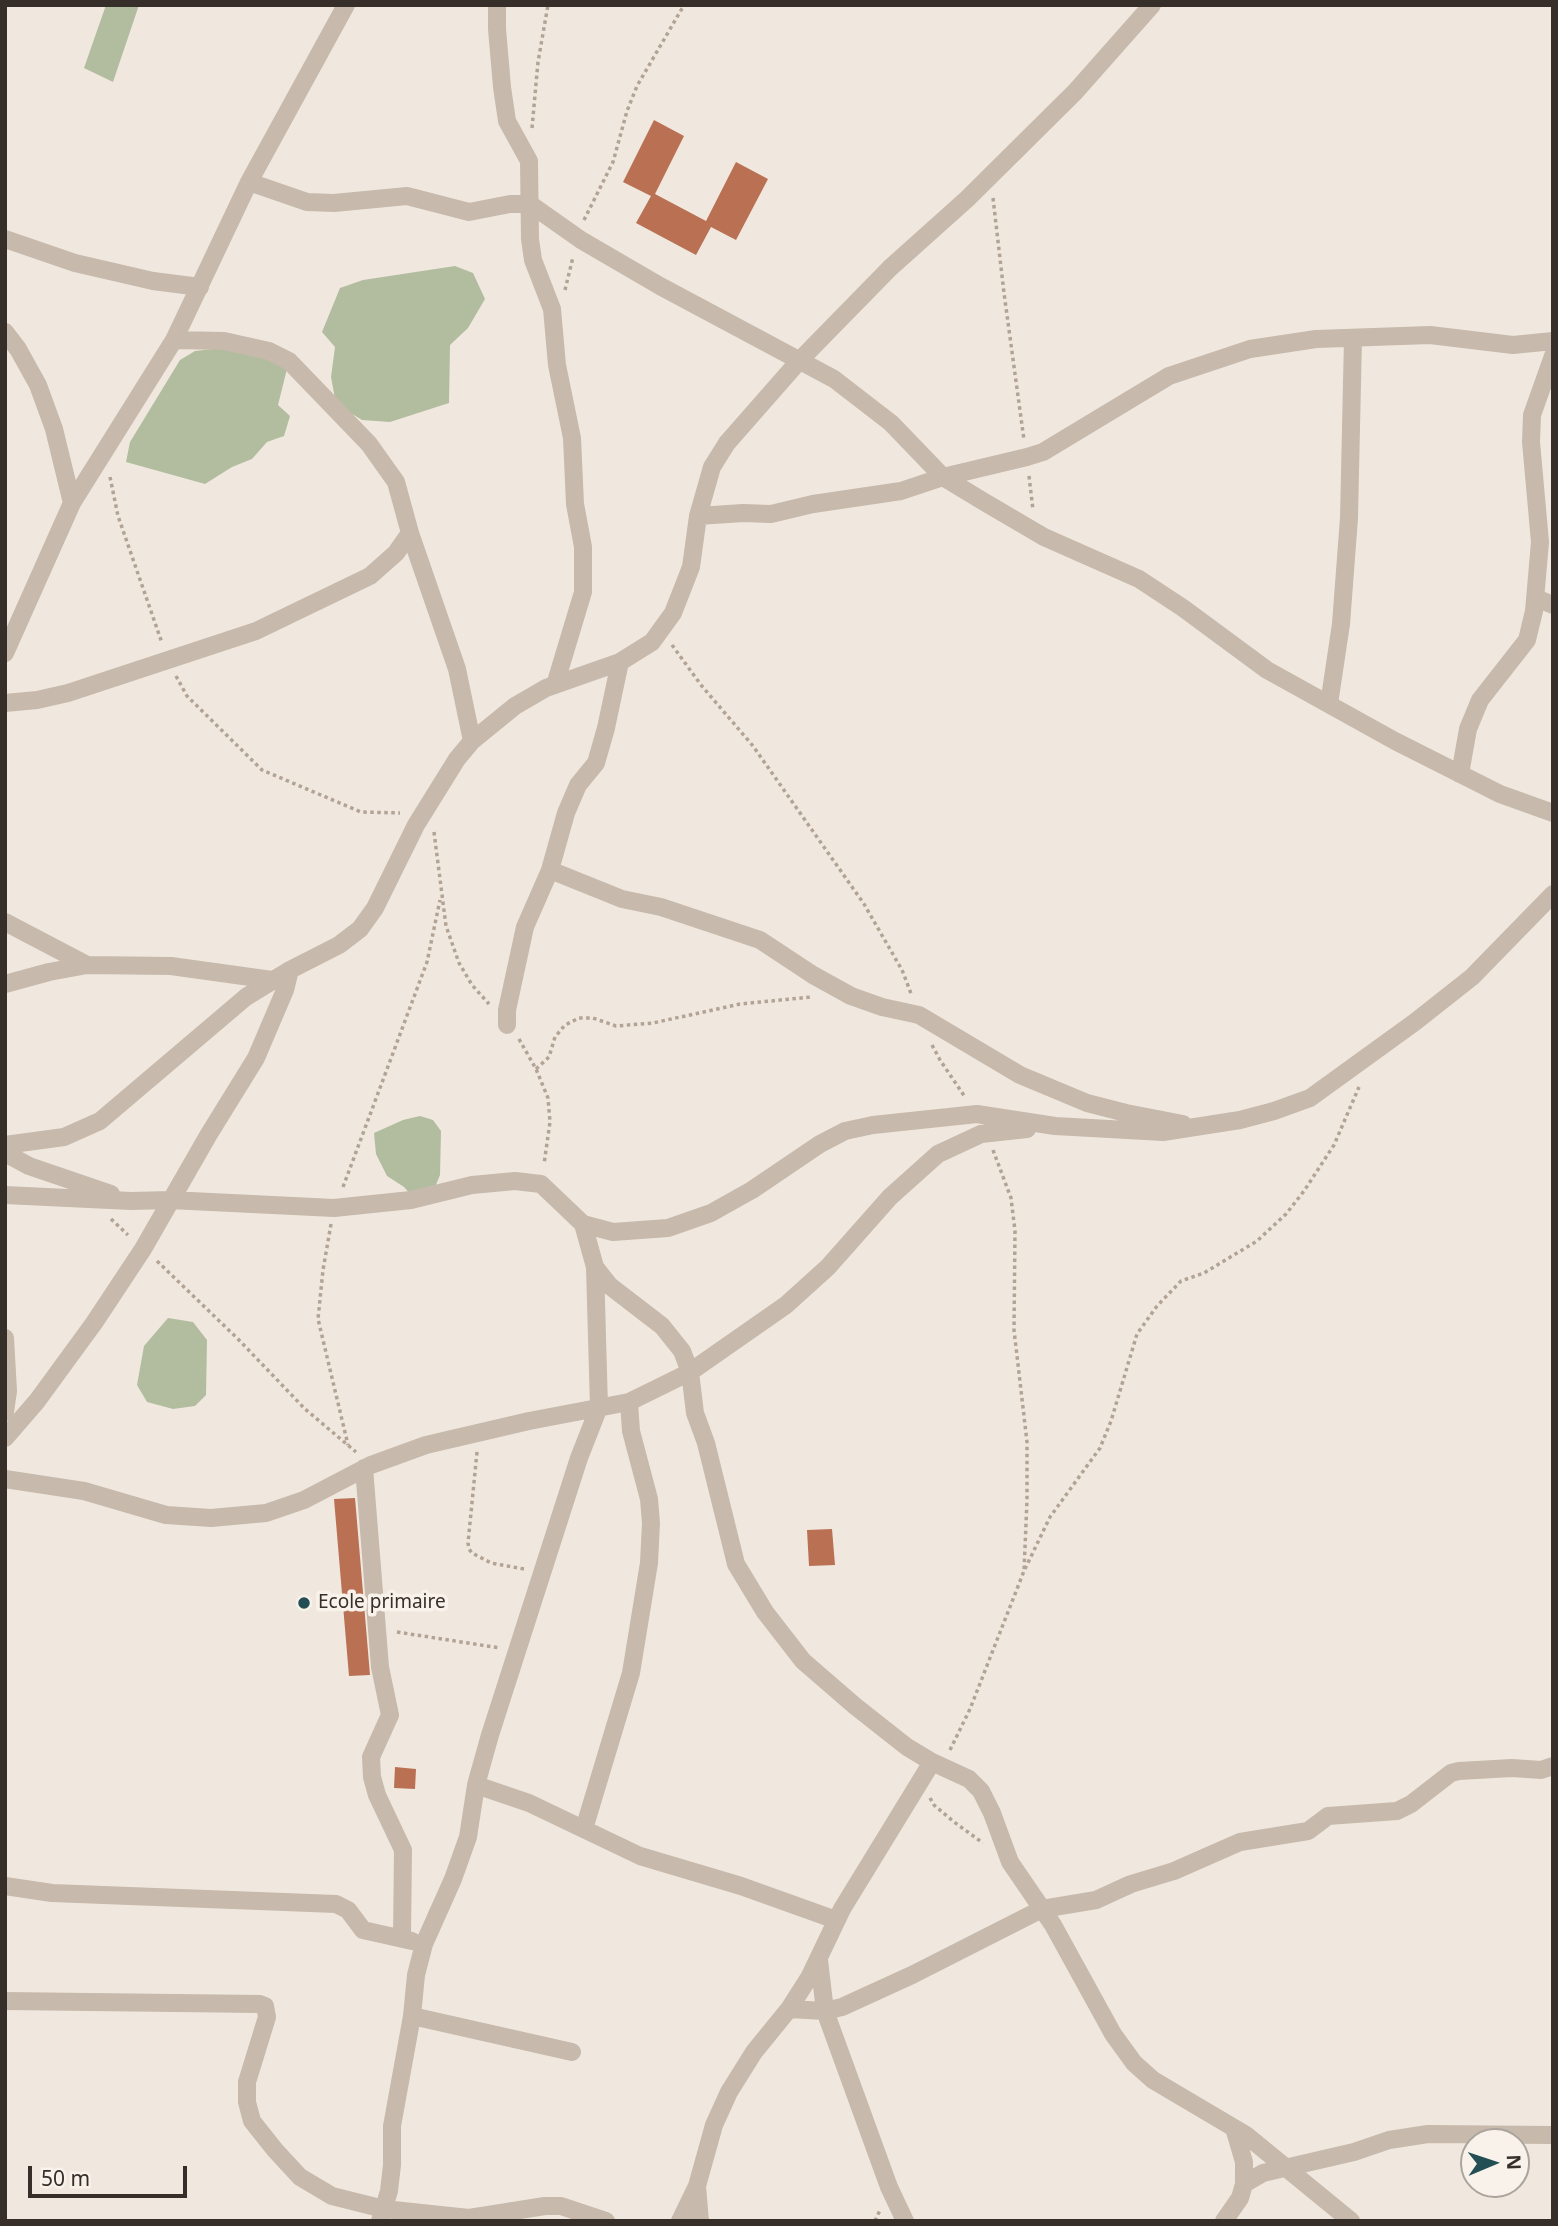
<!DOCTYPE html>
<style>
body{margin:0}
#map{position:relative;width:1558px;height:2226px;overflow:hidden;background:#f0e8de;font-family:"Noto Sans",sans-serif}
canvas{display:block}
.frame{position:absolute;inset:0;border:7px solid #352e29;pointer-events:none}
.north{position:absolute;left:1460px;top:2128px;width:70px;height:70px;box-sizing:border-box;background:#f8f2ea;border:2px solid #aaa49d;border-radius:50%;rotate:88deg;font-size:19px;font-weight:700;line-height:28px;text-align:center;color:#352e29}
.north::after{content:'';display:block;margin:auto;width:24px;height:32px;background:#234e53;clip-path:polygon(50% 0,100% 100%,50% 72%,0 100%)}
.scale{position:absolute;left:28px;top:2166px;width:159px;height:32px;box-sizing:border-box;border:4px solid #352e29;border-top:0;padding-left:9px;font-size:21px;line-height:24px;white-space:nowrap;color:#352e29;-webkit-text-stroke:5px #f8f2ea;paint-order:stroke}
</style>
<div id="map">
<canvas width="1558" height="2226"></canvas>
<div class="frame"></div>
<div class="north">N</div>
<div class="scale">50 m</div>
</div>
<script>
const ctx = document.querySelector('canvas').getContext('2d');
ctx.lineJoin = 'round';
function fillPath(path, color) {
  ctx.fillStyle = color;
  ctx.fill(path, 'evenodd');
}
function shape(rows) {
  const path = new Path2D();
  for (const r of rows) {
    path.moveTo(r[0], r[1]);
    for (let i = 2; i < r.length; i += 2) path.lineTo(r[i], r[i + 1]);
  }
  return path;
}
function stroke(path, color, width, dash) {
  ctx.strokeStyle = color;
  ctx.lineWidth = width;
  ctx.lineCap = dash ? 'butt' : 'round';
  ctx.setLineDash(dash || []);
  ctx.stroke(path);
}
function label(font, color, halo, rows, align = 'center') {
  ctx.font = font + ' "Noto Sans",sans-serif';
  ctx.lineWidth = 7;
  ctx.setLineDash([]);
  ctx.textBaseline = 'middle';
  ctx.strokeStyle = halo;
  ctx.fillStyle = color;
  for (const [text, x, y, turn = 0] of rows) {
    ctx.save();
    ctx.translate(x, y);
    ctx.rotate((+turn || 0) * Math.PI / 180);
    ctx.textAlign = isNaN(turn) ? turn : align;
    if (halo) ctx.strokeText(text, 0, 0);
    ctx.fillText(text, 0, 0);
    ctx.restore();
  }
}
const green = shape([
 [106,5,139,5,113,82,84,68],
 [455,266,473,273,485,299,468,328,450,345,449,403,390,422,362,420,336,404,331,377,335,347,322,332,340,288,363,280],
 [232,347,289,361,278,405,290,416,284,436,267,442,252,459,232,467,205,484,126,462,130,442,180,360,195,351],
 [420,1116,433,1120,441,1131,440,1175,433,1192,411,1195,404,1187,387,1176,376,1154,374,1133,403,1120],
 [168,1318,193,1322,207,1340,206,1395,195,1406,173,1409,147,1402,137,1385,144,1346]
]);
const building = shape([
 [654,120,684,136,655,194,706,221,736,162,768,179,736,240,711,227,696,255,636,223,651,196,623,182],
 [355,1498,370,1675,349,1676,334,1499],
 [832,1529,835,1565,809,1566,807,1530],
 [395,1767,416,1769,415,1789,394,1788]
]);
const path = shape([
 [532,128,538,62,548,5],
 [993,198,1004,293,1024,440],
 [584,220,613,162,627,111,637,86,684,5],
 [565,290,573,257],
 [1029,476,1033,510],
 [110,477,118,516,162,643],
 [672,645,701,685,753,746,864,904,902,970,912,996],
 [176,676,187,696,262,770,361,812,400,813],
 [434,832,446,926,459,963,472,985,489,1004],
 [519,1039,536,1069,548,1098,550,1122,544,1164],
 [932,1045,940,1060,965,1097],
 [536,1069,549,1057,555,1037,565,1025,579,1018,593,1018,616,1026,653,1023,740,1004,811,997],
 [993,1150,1011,1198,1015,1231,1014,1330,1027,1442,1027,1500,1024,1571],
 [343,1187,427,962,440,900],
 [111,1219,128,1235],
 [331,1224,323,1270,318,1319,348,1445],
 [157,1261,238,1339,305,1409,356,1452],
 [477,1452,468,1543,469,1549,472,1553,491,1563,524,1569],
 [397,1632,500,1648],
 [950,1750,970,1709,1024,1571,1050,1517,1100,1448,1111,1421,1137,1334,1157,1306,1181,1281,1204,1273,1257,1241,1286,1214,1304,1191,1334,1145,1359,1087],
 [930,1798,934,1805,954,1822,983,1843],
 [875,2221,880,2210]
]);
const minor = shape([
 [497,5,497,29,502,87,507,121,529,161,530,239,533,260,552,309,557,365,572,438,575,504,583,547,583,592,555,685],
 [249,182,307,202,334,203,407,196,469,212,510,204,530,204,581,240,660,286,834,379,891,423,943,477,986,503,1044,537,1139,579,1183,608,1267,670,1395,741,1500,794,1553,813],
 [5,239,75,263,153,281,200,287],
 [5,332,18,349,38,385,54,429,72,503],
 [174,340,224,341,269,351,289,361,369,444,396,482,410,533,457,669,472,741],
 [698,516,743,513,771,514,813,504,901,491,943,477,1027,457,1043,452,1169,376,1250,349,1316,339,1430,335,1513,345,1553,341],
 [1536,598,1553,605],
 [5,653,72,503,174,340,249,182,346,5],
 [5,703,37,700,68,693,256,631,370,576,396,553,410,533],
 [1329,704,1341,624,1349,518,1353,338],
 [1460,774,1468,729,1480,700,1527,640,1534,611,1540,542,1531,442,1532,415,1553,356],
 [550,870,566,813,578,785,596,763,606,728,620,662],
 [5,922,87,965],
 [5,984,49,972,87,965,171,966,272,980],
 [507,1025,507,1010,525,927,550,870,622,899,661,907,760,940,813,975,851,996,882,1007,919,1015,1020,1075,1087,1103,1126,1113,1183,1124],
 [5,1145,64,1137,100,1121,246,997,290,970,339,945,360,929,375,908,416,825,457,759,472,741,515,706,546,688,620,662,652,642,673,613,691,567,698,516,712,467,727,443,799,361,890,268,967,199,1075,92,1152,5],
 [5,1153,29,1166,111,1194],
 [5,1195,131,1201,170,1200,334,1208,411,1200,472,1185,515,1181,541,1184,583,1224,613,1232,668,1228,711,1213,752,1190,820,1144,845,1131,873,1125,977,1114,1055,1126,1163,1132,1240,1120,1274,1111,1310,1098,1415,1022,1472,977,1553,894],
 [583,1224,595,1267,610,1286,662,1326,682,1351,690,1372,695,1413,706,1443,736,1564,765,1612,803,1661,855,1706,907,1747,932,1762,969,1779,981,1791,992,1813,1010,1862,1053,1925,1113,2034,1134,2063,1153,2080,1246,2135,1351,2221],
 [5,1338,8,1391,5,1412],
 [5,1438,37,1401,94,1323,143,1249,209,1134,256,1058,285,990,290,970],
 [364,1468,380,1667,390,1715,371,1757,372,1777,377,1795,403,1850,402,1938],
 [5,1479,84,1491,166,1515,211,1518,266,1513,304,1500,371,1465,426,1445,529,1421,629,1402,690,1372,786,1305,828,1267,890,1197,938,1154,981,1134,1027,1129],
 [476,1785,529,1803,640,1856,741,1886,836,1920],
 [584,1829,631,1673,649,1563,651,1523,649,1499,631,1431,629,1402],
 [5,1886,52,1893,336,1904,348,1910,363,1930,412,1941],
 [819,1960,825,2011,889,2187,905,2221],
 [5,2001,260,2004,265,2006,267,2017,247,2082,247,2102,252,2121,275,2150,300,2177,332,2196,384,2209,469,2218,545,2206,561,2206,606,2221],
 [789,2009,825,2011,842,2007,912,1975,1042,1909,1096,1900,1131,1884,1174,1871,1240,1842,1308,1831,1328,1816,1397,1811,1411,1804,1451,1773,1459,1771,1512,1768,1541,1770,1553,1766],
 [412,2016,572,2052],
 [1244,2184,1263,2173,1354,2152,1389,2140,1428,2134,1553,2135],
 [697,2186,700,2221],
 [380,2221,389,2191,392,2165,392,2126,412,2016,416,1975,424,1944,453,1879,468,1837,476,1785,490,1735,579,1458,599,1407,595,1267],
 [680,2221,697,2186,714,2125,729,2092,754,2052,789,2009,810,1976,842,1909,932,1762],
 [1224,2221,1240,2198,1244,2184,1244,2162,1234,2128]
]);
const markers = [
 [304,1603,7,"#234e53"]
];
const poiNames = [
 ["Ecole primaire",318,1603]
];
fillPath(green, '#b2bd9f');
fillPath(building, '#b97053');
stroke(path, '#b2a395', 3.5, [3.5, 3.5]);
stroke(minor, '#c7b9ab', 18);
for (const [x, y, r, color] of markers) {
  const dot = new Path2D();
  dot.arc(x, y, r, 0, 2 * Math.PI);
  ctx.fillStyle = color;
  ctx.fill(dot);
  stroke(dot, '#f8f2ea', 2.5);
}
label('19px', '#352e29', '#f8f2ea', poiNames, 'left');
</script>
